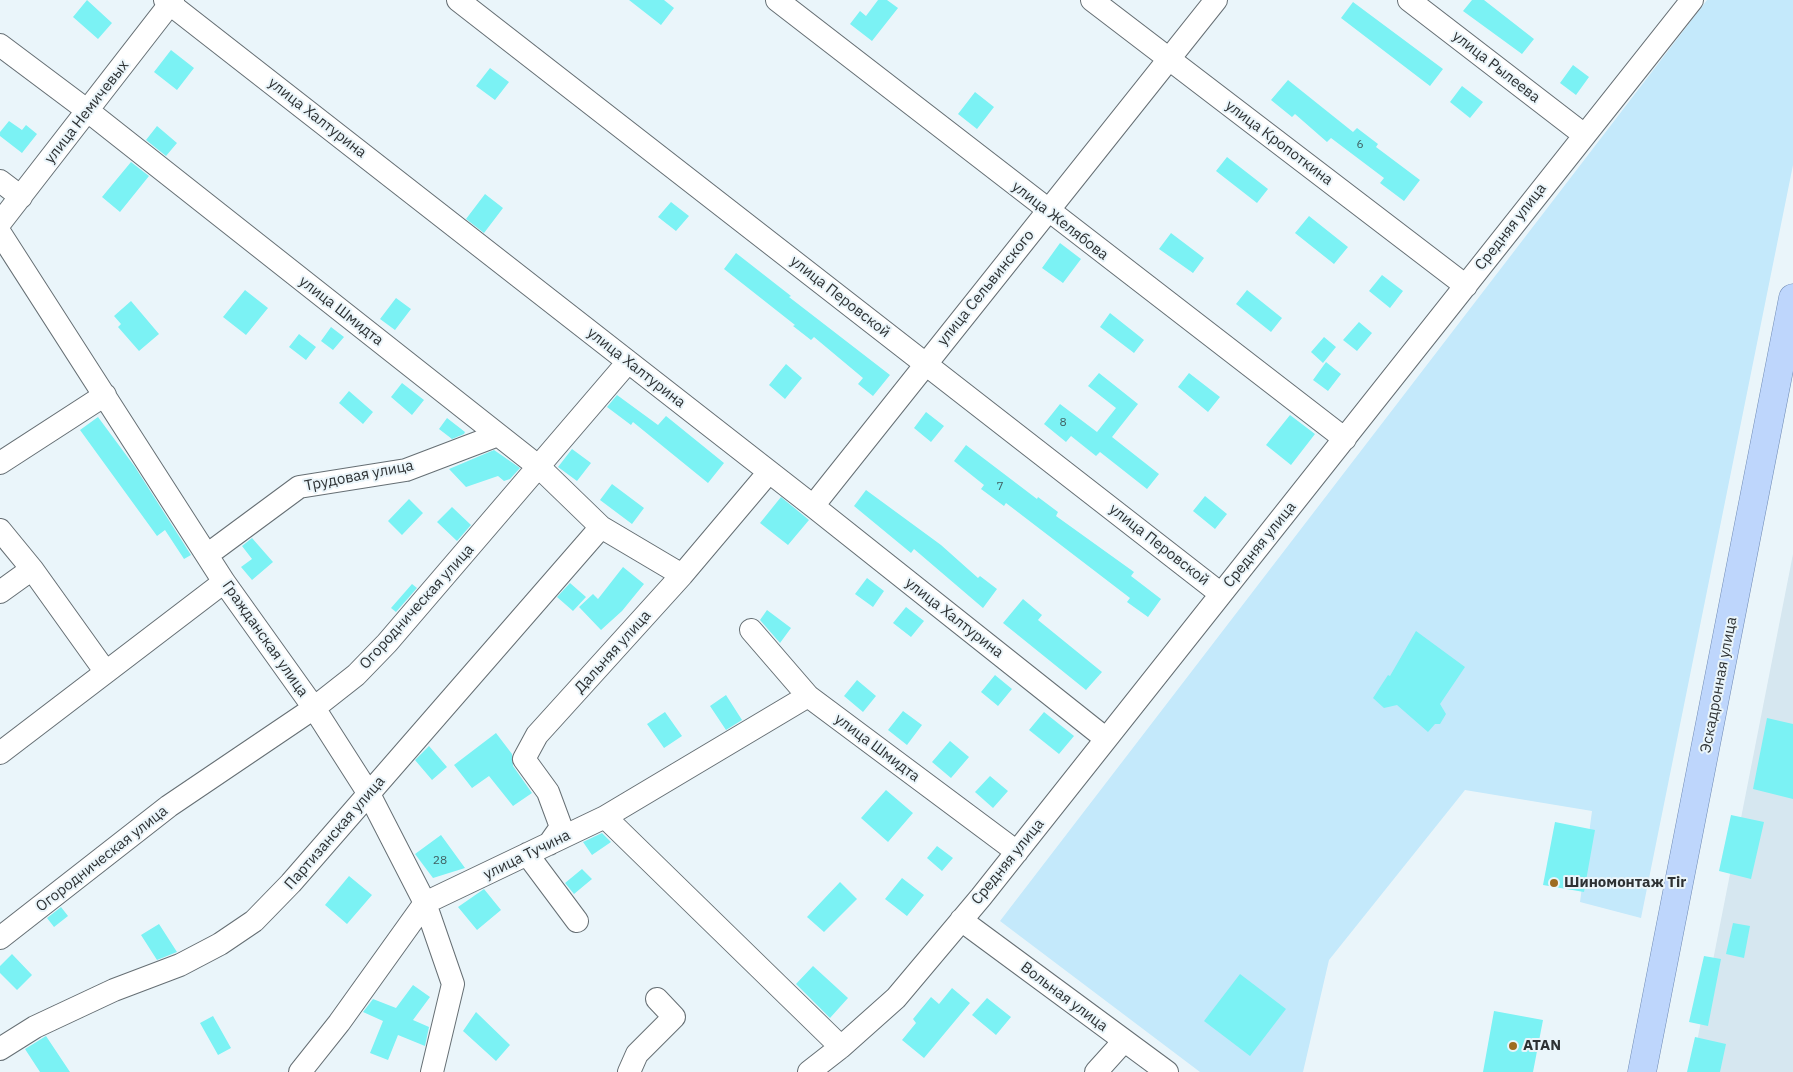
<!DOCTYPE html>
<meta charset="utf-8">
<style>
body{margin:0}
canvas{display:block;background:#eaf5fa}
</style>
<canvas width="1793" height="1072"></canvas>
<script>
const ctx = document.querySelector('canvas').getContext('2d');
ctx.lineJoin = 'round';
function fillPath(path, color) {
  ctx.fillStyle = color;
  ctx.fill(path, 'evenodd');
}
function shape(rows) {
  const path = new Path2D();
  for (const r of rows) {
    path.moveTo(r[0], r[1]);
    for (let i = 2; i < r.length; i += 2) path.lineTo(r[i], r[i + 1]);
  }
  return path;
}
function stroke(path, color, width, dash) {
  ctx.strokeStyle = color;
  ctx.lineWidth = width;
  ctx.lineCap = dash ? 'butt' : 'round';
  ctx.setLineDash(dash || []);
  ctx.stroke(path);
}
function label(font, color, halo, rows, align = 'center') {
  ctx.font = font + ' "IBM Plex Sans",sans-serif';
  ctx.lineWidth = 4;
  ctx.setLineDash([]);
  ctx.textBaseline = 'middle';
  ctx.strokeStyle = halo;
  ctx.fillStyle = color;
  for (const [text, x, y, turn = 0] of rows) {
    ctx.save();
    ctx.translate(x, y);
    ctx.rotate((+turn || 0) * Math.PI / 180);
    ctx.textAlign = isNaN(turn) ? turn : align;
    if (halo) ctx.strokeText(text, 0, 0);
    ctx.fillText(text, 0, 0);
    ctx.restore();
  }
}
const built = shape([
 [1793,554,1793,1072,1691,1072]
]);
const green = shape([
 [1707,0,1793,0,1793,165,1641,918,1580,902,1592,811,1465,790,1329,960,1303,1072,1200,1072,1000,921]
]);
const building = shape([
 [87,0,112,23,98,39,73,17],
 [629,0,664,0,674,8,661,25],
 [878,0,887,0,898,8,872,41,850,24,860,11,866,16],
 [1472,0,1484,0,1534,39,1522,54,1463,11],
 [1353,2,1443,69,1430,86,1341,18],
 [171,50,194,68,177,90,154,72],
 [1573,65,1589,77,1576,95,1560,83],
 [490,68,509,82,495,100,476,86],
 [1288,80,1353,132,1357,128,1378,144,1376,147,1420,180,1404,201,1380,183,1384,178,1331,138,1327,142,1295,114,1292,117,1271,100],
 [1462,86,1483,102,1470,118,1450,102],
 [975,92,994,107,977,129,958,114],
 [9,121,22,130,26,125,37,134,22,153,0,136,0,132],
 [157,126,177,143,166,156,146,140],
 [1227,157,1268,189,1257,203,1216,171],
 [131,162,149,176,120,212,102,197],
 [485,194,503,208,484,233,466,219],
 [671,202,689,216,676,231,658,217],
 [1309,216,1348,247,1334,264,1295,233],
 [1171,233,1204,258,1193,273,1159,249],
 [1060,243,1081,259,1063,283,1042,268],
 [736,253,791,296,789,297,890,375,873,396,858,384,863,378,814,337,811,340,793,326,795,325,724,269],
 [1382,275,1403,291,1390,308,1369,291],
 [245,290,268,308,246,335,223,317],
 [1247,290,1282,318,1271,332,1236,304],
 [396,298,411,309,395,330,380,319],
 [131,301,159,334,139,351,118,327,121,324,114,316],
 [1110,313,1144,340,1134,353,1100,327],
 [1359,322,1372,333,1357,351,1343,340],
 [331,327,344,337,333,350,321,341],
 [299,334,316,347,306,360,289,347],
 [1324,337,1336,347,1323,363,1311,352],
 [1326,362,1341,374,1328,391,1313,380],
 [786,364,802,378,785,399,769,385],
 [1099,373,1138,404,1112,437,1159,474,1147,489,1100,452,1096,456,1071,436,1066,442,1044,424,1060,404,1097,432,1116,408,1088,386],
 [1189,373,1220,397,1208,412,1178,387],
 [402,383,424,400,412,415,391,397],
 [349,391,373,412,363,424,339,403],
 [617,395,658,425,666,416,724,463,708,483,633,422,631,425,607,407],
 [926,412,944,426,931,442,914,428],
 [1290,415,1315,434,1291,465,1266,445],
 [98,417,135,467,191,555,184,559,165,530,157,536,80,430],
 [447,418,465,432,464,434,452,439,439,429],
 [966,445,1037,499,1038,497,1058,512,1056,516,1134,572,1131,576,1161,599,1148,617,1127,602,1130,598,1006,503,1004,506,981,489,984,485,954,461],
 [572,449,591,463,577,481,558,467],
 [494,450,520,468,510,479,504,481,498,476,466,487,449,469],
 [612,484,644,508,632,524,600,500],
 [866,490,941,545,978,578,980,576,997,589,983,608,914,549,911,553,854,506],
 [1205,496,1227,514,1215,529,1193,511],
 [781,497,809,520,788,545,760,523],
 [409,499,423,513,402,535,388,521],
 [452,507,471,525,457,541,437,522],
 [252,538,273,562,252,580,241,567,252,559,242,546],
 [623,567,644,584,622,611,601,630,579,607,593,594,598,599],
 [867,578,884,591,873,607,855,594],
 [570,583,586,597,573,611,557,597],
 [412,584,417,588,396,612,391,608],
 [1023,599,1042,615,1038,620,1102,672,1086,690,1003,623],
 [906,607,924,621,911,637,893,623],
 [767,610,791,628,780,643,760,620],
 [1416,631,1465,667,1440,704,1446,714,1440,724,1435,724,1428,732,1397,705,1384,708,1373,698,1388,675,1390,676],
 [995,675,1012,689,998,706,981,692],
 [857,680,876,696,863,712,844,696],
 [726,695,742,720,726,730,710,706],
 [903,711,922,725,907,745,888,730],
 [665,712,682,736,664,748,647,724],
 [1044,712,1074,736,1059,754,1029,730],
 [1767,718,1793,724,1793,799,1753,789],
 [496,733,512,754,513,766,532,793,513,806,489,776,472,788,454,765],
 [950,741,969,757,951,778,932,762],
 [429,746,447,767,432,780,415,760],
 [990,776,1008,791,993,808,975,792],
 [886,790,913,813,888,842,861,818],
 [1731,815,1764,822,1751,879,1719,871],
 [1555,822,1595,830,1584,892,1543,885],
 [602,833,611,842,592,855,583,842],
 [441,835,465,868,433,878,415,854],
 [937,846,953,858,942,871,927,858],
 [582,869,592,879,574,894,565,883],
 [349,876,372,895,347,924,325,905],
 [902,878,924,895,907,916,885,899],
 [840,882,857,899,824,932,807,917],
 [484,889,501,910,477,930,458,907],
 [61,907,68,916,54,927,47,918],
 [1733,923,1750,926,1744,958,1726,954],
 [159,924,177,952,157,960,141,935],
 [12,954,32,975,17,990,0,973,0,966],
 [1704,956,1721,959,1708,1026,1689,1022],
 [813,966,848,998,830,1018,796,984],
 [1240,974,1286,1009,1250,1056,1204,1021],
 [413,985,430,997,413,1020,429,1027,425,1046,398,1035,388,1060,370,1053,383,1021,363,1012,373,999,396,1008],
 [952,988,970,1003,924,1058,902,1040,916,1023,913,1019,931,997,939,1004],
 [987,998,1011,1017,996,1035,972,1015],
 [1494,1011,1543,1020,1533,1072,1483,1072],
 [476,1012,510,1045,496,1061,463,1031],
 [213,1016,231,1048,218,1055,200,1023],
 [46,1036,70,1072,40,1072,25,1049],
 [1695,1037,1726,1044,1720,1072,1687,1072]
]);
const minor = shape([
 [165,0,813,506,1105,738],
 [458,0,1221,594],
 [777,0,1345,439],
 [1092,0,1466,286],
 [1409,0,1583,134],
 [0,45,88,111,539,467,601,527,682,575],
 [0,181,21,197],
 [0,223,173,0],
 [0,233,224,582,314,708,369,794,425,903,453,984,432,1072],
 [0,463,105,395],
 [813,506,1216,0],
 [0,530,32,569,105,671],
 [207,555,299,487,406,470,498,435],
 [0,592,32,569],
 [751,630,808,696,1017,852],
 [0,753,224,582],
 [605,817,841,1047],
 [549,844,561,827,548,792,524,759,537,735,682,575,769,472],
 [527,854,577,921],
 [961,920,1167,1072],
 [0,938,169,806,314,708,356,675,387,643,628,362],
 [0,1049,35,1027,114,990,180,965,220,944,254,921,291,883,601,527],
 [300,1072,339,1023,425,903,605,817,808,696],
 [629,1072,637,1054,674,1017,657,999],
 [809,1072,841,1047,896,998,981,897,1692,0],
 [1096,1072,1124,1041]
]);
const major = shape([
 [1642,1072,1793,298]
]);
const markers = [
 [1554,883,5,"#9e6b21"],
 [1513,1046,5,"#9e6b21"]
];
const numberNames = [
 ["6",1360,145],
 ["8",1063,423],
 ["7",1000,487],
 ["28",440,861]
];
const streetNames = [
 ["улица Рылеева",1496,67,38],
 ["улица Немичевых",87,112,-52],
 ["улица Халтурина",317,118,38],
 ["улица Кропоткина",1279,143,37],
 ["улица Желябова",1060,221,38],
 ["Средняя улица",1511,227,-52],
 ["улица Сельвинского",986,288,-51],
 ["улица Перовской",840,297,38],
 ["улица Шмидта",341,311,38],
 ["улица Халтурина",636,368,38],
 ["Трудовая улица",359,476,-11],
 ["улица Перовской",1159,545,38],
 ["Средняя улица",1260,545,-51],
 ["Огородническая улица",417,607,-48],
 ["улица Халтурина",954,618,38],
 ["Гражданская улица",265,639,55],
 ["Дальняя улица",613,652,-48],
 ["Эскадронная улица",1719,685,-79],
 ["улица Шмидта",877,748,37],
 ["Партизанская улица",335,833,-49],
 ["улица Тучина",527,855,-26],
 ["Огородническая улица",102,859,-38],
 ["Средняя улица",1008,862,-51],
 ["Вольная улица",1064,997,37]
];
const poiNames = [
 ["Шиномонтаж Tir",1564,883],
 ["ATAN",1523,1046]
];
fillPath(built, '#d6e7f0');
fillPath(green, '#c4e9fb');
fillPath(building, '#7bf2f4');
stroke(minor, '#666f74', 24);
stroke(major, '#6f8ab4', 29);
stroke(minor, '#fff', 22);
stroke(major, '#bed6fc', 28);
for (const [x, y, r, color] of markers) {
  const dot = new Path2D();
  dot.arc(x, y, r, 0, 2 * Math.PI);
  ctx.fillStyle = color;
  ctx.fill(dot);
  stroke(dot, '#eaf5fa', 2);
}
label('12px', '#406163', null, numberNames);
label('15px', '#2d3133', '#eaf5fa', streetNames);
label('bold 15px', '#2d3133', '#eaf5fa', poiNames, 'left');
</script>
